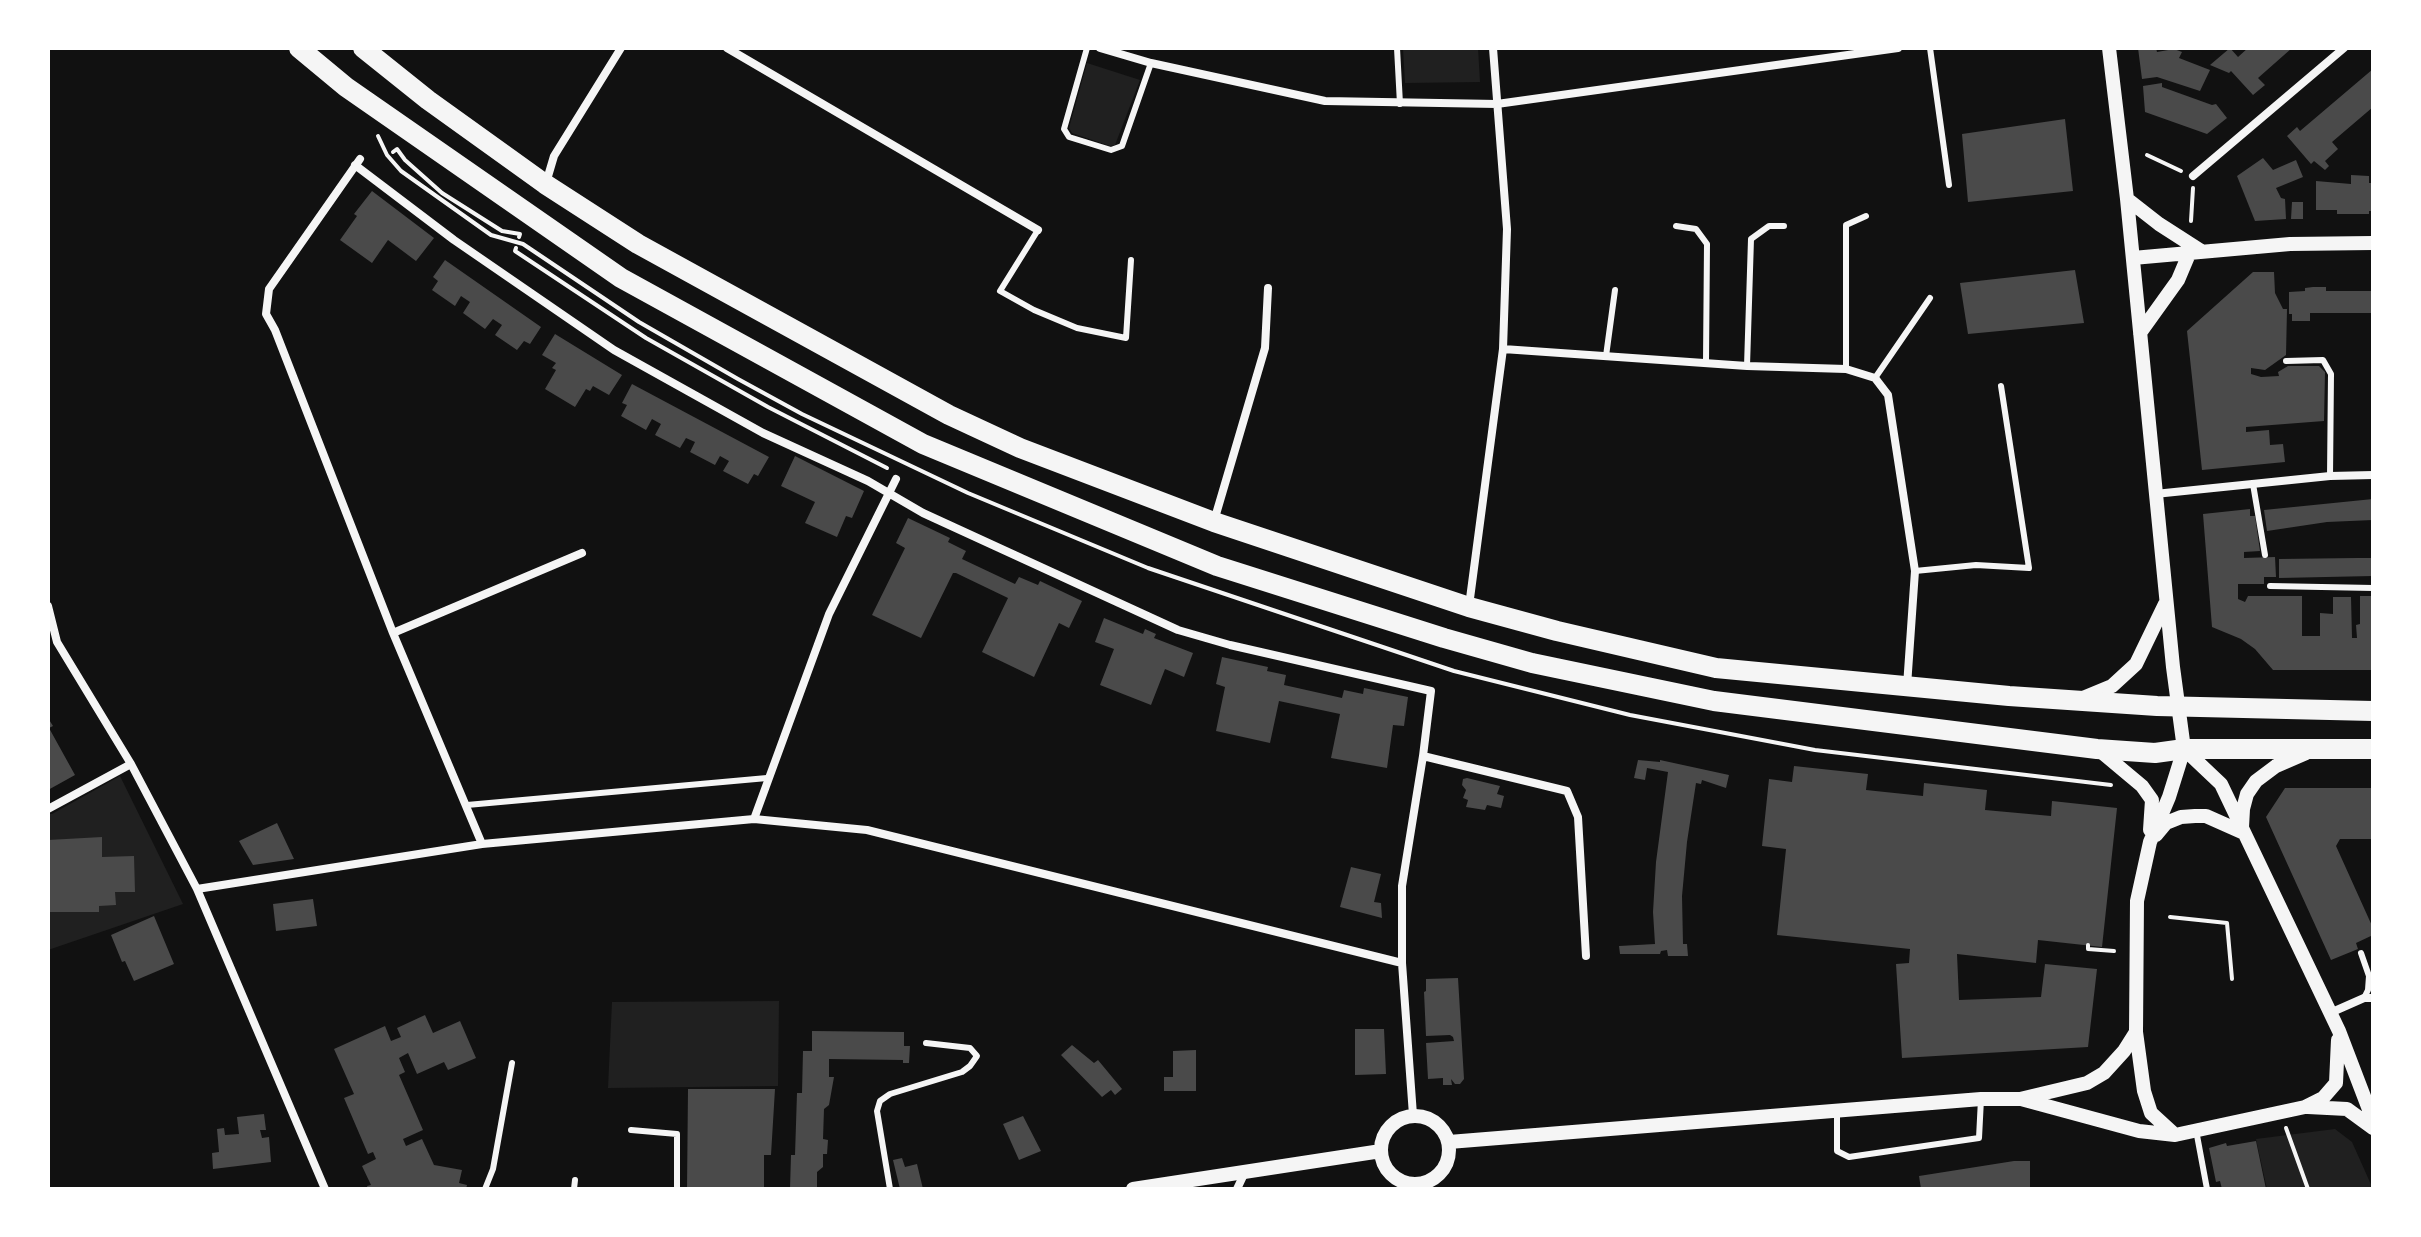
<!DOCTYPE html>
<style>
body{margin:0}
#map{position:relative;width:2421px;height:1237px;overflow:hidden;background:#111;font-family:Overpass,sans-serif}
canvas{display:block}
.frame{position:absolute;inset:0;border:50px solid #fff;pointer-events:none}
</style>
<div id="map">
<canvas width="2421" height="1237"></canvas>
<div class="frame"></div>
</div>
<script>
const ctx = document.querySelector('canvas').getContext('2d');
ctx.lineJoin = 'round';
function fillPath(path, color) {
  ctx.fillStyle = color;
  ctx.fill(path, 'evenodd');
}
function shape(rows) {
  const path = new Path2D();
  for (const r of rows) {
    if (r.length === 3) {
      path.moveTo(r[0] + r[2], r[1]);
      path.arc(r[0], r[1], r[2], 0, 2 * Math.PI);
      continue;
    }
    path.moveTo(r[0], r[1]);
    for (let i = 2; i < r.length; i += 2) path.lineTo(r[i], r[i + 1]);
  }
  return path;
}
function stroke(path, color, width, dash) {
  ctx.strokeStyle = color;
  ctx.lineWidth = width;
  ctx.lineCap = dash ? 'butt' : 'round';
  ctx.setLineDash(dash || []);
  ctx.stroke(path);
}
const green = shape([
 [1403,48,1478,48,1480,82,1405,83],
 [1087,63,1140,80,1115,145,1110,146,1072,133,1069,128],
 [120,776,183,904,48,950,48,814,52,814],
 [779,1001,778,1086,608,1088,612,1002],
 [2335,1129,2352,1142,2373,1189,2267,1189,2256,1139]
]);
const building = shape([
 [2138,48,2156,48,2157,52,2174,49,2182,52,2179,58,2210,70,2200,91,2157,77,2142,79],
 [2230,48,2238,57,2248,48,2292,48,2258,78,2265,85,2253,95,2231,71,2229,73,2210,65],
 [2373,69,2373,107,2332,142,2338,149,2325,161,2329,166,2325,170,2314,161,2311,164,2287,136,2297,127,2300,131],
 [2162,83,2162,87,2212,105,2216,104,2227,118,2207,134,2145,112,2143,86],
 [2065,119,2073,191,1968,202,1962,134],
 [2263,158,2273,170,2296,160,2303,177,2276,188,2281,198,2285,199,2286,219,2255,221,2237,176],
 [2351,175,2369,176,2369,183,2373,183,2373,211,2369,211,2369,214,2337,214,2337,210,2316,210,2316,181,2351,184],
 [372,191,434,238,416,261,388,240,372,263,340,240,357,216,354,214],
 [2292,202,2303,202,2303,219,2291,219],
 [445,260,541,327,530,344,524,341,517,350,495,335,502,325,493,319,485,329,463,313,470,302,461,296,455,306,432,290,438,281,433,277],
 [2075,270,2084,323,1968,334,1960,283],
 [2253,272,2274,272,2275,293,2283,309,2287,309,2286,355,2265,370,2251,368,2251,374,2261,377,2279,376,2278,372,2288,366,2319,366,2325,372,2324,421,2246,427,2246,432,2269,430,2270,445,2283,444,2285,462,2202,470,2187,331],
 [2313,287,2326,287,2326,291,2373,291,2373,313,2310,313,2310,321,2292,321,2292,314,2289,314,2289,292,2305,291,2305,288],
 [555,334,622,375,609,395,593,386,590,391,586,389,575,407,545,389,556,370,552,368,556,363,542,355],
 [632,384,769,457,758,476,754,474,748,484,723,471,729,461,720,456,715,465,690,452,695,442,686,438,680,448,655,435,661,424,652,419,646,430,621,416,627,405,622,403],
 [795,456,864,491,852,518,846,516,837,537,805,523,815,502,781,486],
 [2373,499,2373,520,2327,522,2267,531,2264,510],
 [2250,509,2250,516,2255,516,2260,551,2244,552,2244,558,2275,557,2276,577,2264,577,2264,584,2238,584,2238,599,2245,602,2248,596,2302,596,2302,636,2320,636,2320,613,2333,614,2333,597,2351,597,2352,638,2357,638,2356,625,2360,624,2360,596,2373,596,2373,670,2273,670,2255,649,2241,639,2212,627,2203,514],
 [908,518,950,538,948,542,966,551,962,559,1015,584,1019,577,1038,585,1040,581,1082,601,1069,628,1059,623,1034,677,982,652,1008,598,956,573,953,573,921,638,872,615,905,548,896,543],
 [2357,558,2373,558,2373,576,2279,578,2279,559],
 [1104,618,1143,634,1145,629,1156,634,1154,638,1193,653,1184,677,1165,669,1151,705,1100,685,1114,649,1095,642],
 [1222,657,1268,667,1267,671,1286,675,1284,685,1342,698,1344,690,1363,694,1364,688,1408,697,1404,726,1393,725,1387,768,1331,758,1340,714,1279,701,1270,743,1216,731,1225,687,1216,684],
 [48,718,53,726,49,728,75,775,48,790],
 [1638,760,1660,762,1660,760,1729,775,1726,788,1702,780,1701,784,1696,783,1687,842,1682,896,1683,944,1687,944,1688,956,1668,956,1667,950,1661,951,1660,954,1620,954,1619,946,1655,944,1653,912,1656,862,1668,772,1647,768,1645,780,1634,778],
 [1794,766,1868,774,1866,790,1923,796,1924,783,1987,790,1985,810,2051,816,2052,801,2117,808,2102,947,2038,940,2036,963,1957,954,1959,1000,2041,997,2045,964,2097,969,2088,1047,1902,1058,1896,964,1909,963,1910,949,1777,935,1786,849,1762,846,1769,779,1792,782],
 [1467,778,1500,786,1497,794,1504,796,1501,808,1487,805,1485,810,1466,807,1468,800,1463,798,1466,790,1462,785,1463,779],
 [2285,788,2373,788,2373,839,2340,839,2336,846,2373,928,2373,935,2356,943,2358,949,2331,960,2266,817],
 [277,823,294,859,253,865,239,841],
 [102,837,102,857,134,856,135,892,115,892,116,905,99,906,99,912,48,912,48,840],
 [1351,867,1381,874,1374,902,1381,903,1382,918,1340,907],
 [313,899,317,926,276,931,273,904],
 [154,916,174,964,134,981,125,961,122,962,111,935],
 [1458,978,1464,1079,1460,1084,1455,1084,1451,1079,1452,1085,1443,1085,1443,1078,1428,1079,1426,1043,1454,1041,1453,1037,1450,1035,1426,1036,1424,992,1426,991,1426,979],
 [425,1015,433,1033,460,1021,476,1058,448,1070,444,1062,417,1074,408,1053,399,1058,405,1072,399,1075,423,1130,403,1139,406,1146,422,1139,434,1165,462,1170,459,1183,467,1185,466,1189,368,1189,367,1186,371,1185,362,1166,376,1159,373,1152,368,1154,344,1098,354,1094,334,1049,385,1026,391,1041,401,1037,397,1028],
 [1355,1029,1384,1029,1386,1074,1355,1075],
 [812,1031,904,1032,904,1046,910,1046,909,1063,903,1063,903,1060,829,1059,829,1077,834,1077,829,1105,824,1109,823,1139,828,1140,827,1154,823,1154,823,1167,817,1172,817,1189,790,1189,791,1155,795,1155,797,1093,802,1093,803,1051,812,1051],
 [1072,1045,1094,1063,1098,1060,1122,1089,1115,1095,1111,1090,1102,1097,1061,1055],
 [1196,1050,1196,1091,1164,1091,1164,1077,1173,1077,1173,1051],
 [688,1089,775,1089,771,1155,764,1155,764,1189,687,1189],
 [264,1114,266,1130,260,1130,262,1138,269,1137,271,1162,213,1169,212,1153,219,1152,217,1129,224,1128,225,1135,239,1134,237,1117],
 [1023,1116,1041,1151,1019,1160,1003,1124],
 [2256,1141,2266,1189,2222,1189,2220,1181,2216,1182,2209,1148,2226,1143,2227,1146],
 [902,1158,905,1167,917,1164,923,1189,900,1189,893,1160],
 [2014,1161,2030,1161,2030,1189,1921,1189,1919,1176]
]);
const path = shape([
 [378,136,387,155,401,171,491,235,523,244,639,322,738,379,802,414,968,493,1148,568,1454,671,1630,715,1815,750,2111,785],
 [393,152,397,149,405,160,442,193,502,231,520,234,519,237],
 [2147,155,2181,171],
 [2191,221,2193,188],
 [516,248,515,251,646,338,768,407,887,468],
 [2170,917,2227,923,2232,979],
 [2088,945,2088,949,2114,951],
 [2286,1128,2308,1189]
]);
const service = shape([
 [1087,48,1064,129,1069,137,1111,150,1122,146,1151,63],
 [1397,48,1400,104],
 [1930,48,1949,185],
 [1676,226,1696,229,1707,244,1706,361],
 [1038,230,1000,291,1034,310,1077,328,1126,338,1131,260],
 [1606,356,1615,290],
 [2286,361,2323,360,2331,374,2330,476],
 [1747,366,1751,239,1769,226,1784,226],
 [1846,369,1846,225,1866,216],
 [1875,378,1930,298],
 [2253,484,2265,555],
 [1915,571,1976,565,2029,568,2001,386],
 [2270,586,2373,588],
 [467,805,767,778],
 [2361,953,2369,976,2368,990,2364,998],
 [1837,1112,1837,1151,1849,1157,1979,1138,1981,1099],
 [631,1130,677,1134,677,1189],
 [2196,1130,2207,1189],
 [485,1189,493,1169,512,1063],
 [574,1189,575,1180],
 [890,1189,877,1111,880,1101,890,1094,962,1072,970,1066,977,1056,970,1048,926,1043]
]);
const minor = shape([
 [727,48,1038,230],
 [1100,48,1151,63,1325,101,1497,104,1898,48],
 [360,159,269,289,266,314,275,330,393,633,482,844],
 [355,165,454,240,614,350,763,433,868,481,923,513,1178,630,1230,645,1431,691,1423,756,1402,886,1402,963,1413,1115],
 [2193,176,2344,48],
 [546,183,554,156,621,48],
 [1503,349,1747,366,1846,369,1875,378,1888,395,1915,571,1907,686],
 [2155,494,2330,476,2373,475],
 [1214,521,1265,348,1268,288],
 [48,606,57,642,131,764,197,889,325,1189],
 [1469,606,1503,349,1507,229,1493,48],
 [393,633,582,553],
 [1423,756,1567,791,1578,817,1586,956],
 [48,809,131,764],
 [754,819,829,614,896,479],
 [197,889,482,844,754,819,867,830,1402,963],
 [2330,1013,2364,998,2373,998],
 [1422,1183,1422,1189],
 [1237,1189,1245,1172]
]);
const tertiary = shape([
 [2109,48,2127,199,2173,667,2184,749,2169,797,2150,842,2137,901,2136,1032,2144,1091,2151,1113,2175,1135],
 [2127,199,2159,224,2201,251],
 [2133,258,2290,244,2373,243],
 [2140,333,2178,280,2189,254],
 [2083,698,2112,686,2136,664,2165,604],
 [2184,749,2221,784,2339,1031,2373,1120],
 [2099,750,2142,786,2152,800,2150,830],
 [2242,827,2243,809,2247,794,2256,781,2276,766,2306,753],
 [2156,835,2166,823,2181,817,2195,816,2206,816,2242,832],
 [2021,1099,2139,1131,2175,1135,2305,1107,2323,1098,2336,1083,2338,1040],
 [2308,1107,2347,1109,2373,1128],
 [1415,1150,34],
 [1449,1142,1981,1099,2020,1099,2087,1083,2104,1073,2124,1051,2136,1032],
 [1133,1189,1381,1151]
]);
const trunk = shape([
 [299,48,346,87,621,278,923,444,1217,566,1444,638,1532,663,1714,701,2097,749,2155,753,2184,749,2373,749],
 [363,48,428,100,545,184,638,244,949,415,1020,448,1214,522,1469,607,1557,631,1716,668,2009,696,2157,706,2373,711]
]);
fillPath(green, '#202020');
fillPath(building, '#4a4a4a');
stroke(path, '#f5f5f5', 4);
stroke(service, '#f5f5f5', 6);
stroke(minor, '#f5f5f5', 8);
stroke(tertiary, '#f5f5f5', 14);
stroke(trunk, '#f5f5f5', 20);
</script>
